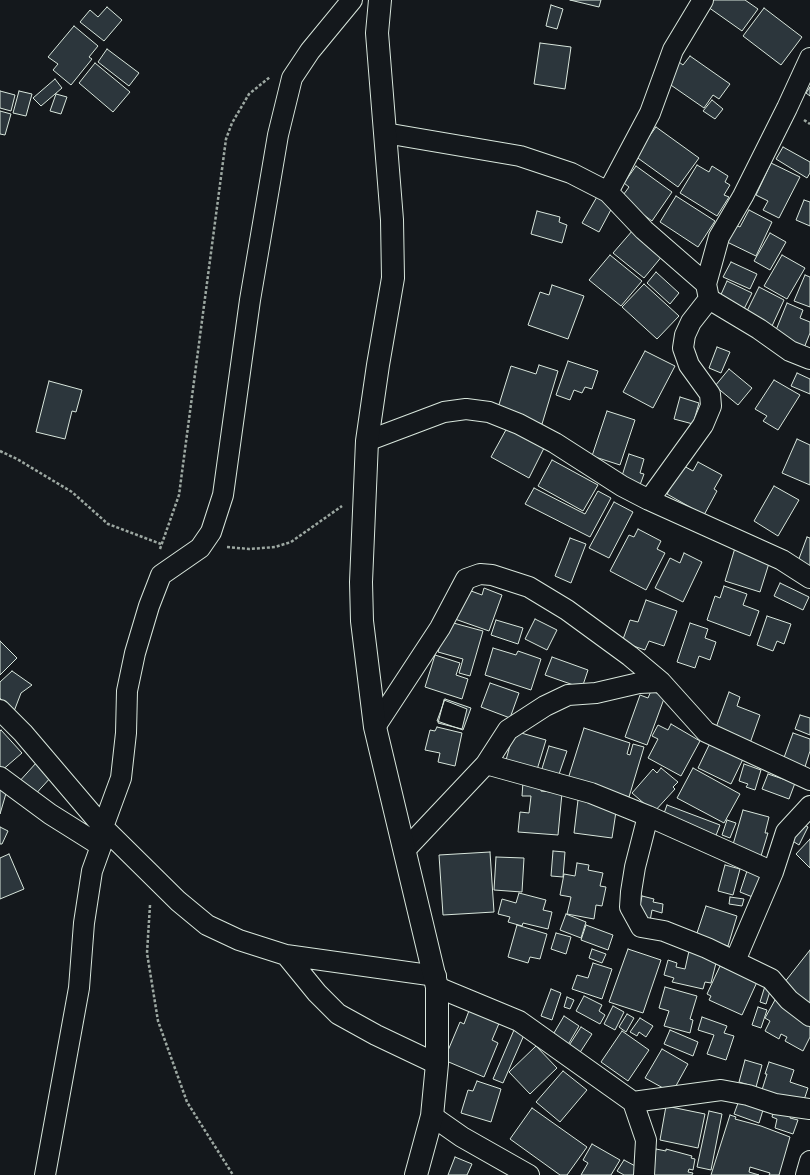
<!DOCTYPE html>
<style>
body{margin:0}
canvas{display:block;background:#14181c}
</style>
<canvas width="810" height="1175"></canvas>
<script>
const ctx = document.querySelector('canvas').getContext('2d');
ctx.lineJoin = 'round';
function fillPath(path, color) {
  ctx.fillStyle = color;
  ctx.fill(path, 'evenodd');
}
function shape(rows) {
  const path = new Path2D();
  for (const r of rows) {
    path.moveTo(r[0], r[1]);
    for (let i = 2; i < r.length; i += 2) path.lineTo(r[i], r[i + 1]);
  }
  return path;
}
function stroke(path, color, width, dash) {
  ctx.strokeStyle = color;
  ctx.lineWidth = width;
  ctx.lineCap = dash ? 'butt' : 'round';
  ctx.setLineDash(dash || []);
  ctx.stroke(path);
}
const building = shape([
 [570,0,601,0,599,7,570,0],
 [713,0,745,0,758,9,742,31,708,7,713,0],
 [551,5,563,9,557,29,546,26,551,5],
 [107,7,122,20,104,41,80,22,90,10,98,17,107,7],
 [764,8,802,37,781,65,743,36,764,8],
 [74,26,98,46,89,57,92,59,71,85,53,70,58,64,48,57,74,26],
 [540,43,571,47,565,89,534,84,540,43],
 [107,49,139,73,129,86,98,62,107,49],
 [690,56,730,84,719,99,713,95,704,108,665,81,679,62,683,65,690,56],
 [95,63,130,92,113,112,79,83,95,63],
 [55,79,62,88,41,106,33,98,55,79],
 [810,87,810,96,806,93,810,87],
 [0,91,15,95,11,111,0,108,0,91],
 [19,91,32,94,26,116,13,113,19,91],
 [56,94,67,97,61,114,50,111,56,94],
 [712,100,723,109,715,119,703,111,712,100],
 [0,111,11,114,5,135,0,134,0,111],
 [656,127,699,158,678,187,635,156,656,127],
 [783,147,810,162,810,173,807,178,776,159,783,147],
 [771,163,800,177,779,218,763,210,768,201,756,195,771,163],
 [697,165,709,172,712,166,728,176,725,182,730,185,724,195,729,197,717,216,680,193,697,165],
 [636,166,672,192,652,221,621,198,629,187,624,183,636,166],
 [598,195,614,204,599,232,582,223,598,195],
 [676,196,715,221,698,247,660,222,676,196],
 [804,200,810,202,810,226,796,220,804,200],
 [749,210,772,222,756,256,725,241,733,224,740,227,749,210],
 [537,211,560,217,559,222,567,225,562,243,531,234,537,211],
 [633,230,663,255,644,278,613,253,633,230],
 [770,233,786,242,770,270,754,261,770,233],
 [610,255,642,281,621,306,589,280,610,255],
 [782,255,805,268,787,299,764,286,782,255],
 [731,262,757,274,750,289,723,277,731,262],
 [656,272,679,293,670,304,647,283,656,272],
 [805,275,810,277,810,307,794,301,805,275],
 [727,281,752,293,743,311,719,299,727,281],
 [644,284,679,316,657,339,622,307,644,284],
 [552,285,584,296,568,339,528,325,540,292,549,295,552,285],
 [759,287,784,300,772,326,746,313,759,287],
 [787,303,803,310,800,318,810,322,810,333,804,348,774,335,787,303],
 [717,347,730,352,721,373,709,368,717,347],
 [645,351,675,366,653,408,623,392,645,351],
 [568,361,598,371,592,389,585,387,582,393,574,390,570,400,556,395,568,361],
 [539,365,558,371,542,424,497,411,511,366,536,374,539,365],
 [729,369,752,388,738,405,715,386,729,369],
 [797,373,810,379,810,394,791,386,797,373],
 [774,380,800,395,778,430,763,421,767,416,755,409,774,380],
 [49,381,82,390,76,412,72,411,65,439,36,432,49,381],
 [680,397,699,403,693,424,674,419,680,397],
 [607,411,635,420,620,465,592,456,607,411],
 [507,428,544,448,529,478,491,457,507,428],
 [797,439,810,445,810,485,782,473,797,439],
 [629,454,644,459,640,473,644,474,640,485,621,479,629,454],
 [552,460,598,485,583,511,538,486,552,460],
 [698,462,722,475,714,489,717,491,704,515,667,494,682,465,693,471,698,462],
 [774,486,799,500,778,536,754,521,774,486],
 [534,488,585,514,598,491,611,498,590,537,525,504,534,488],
 [614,502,633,512,609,558,589,548,614,502],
 [638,529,661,541,657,549,665,553,646,590,610,571,629,535,634,537,638,529],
 [807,537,810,538,810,569,797,564,807,537],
 [570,538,586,544,571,583,555,576,570,538],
 [735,548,770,560,760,592,725,581,735,548],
 [684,553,702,562,683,602,655,588,670,558,680,563,684,553],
 [780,583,809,597,803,610,774,596,780,583],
 [724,586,747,594,743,605,759,611,750,636,707,620,715,596,720,598,724,586],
 [463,588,482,595,484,588,502,595,489,631,452,618,463,588],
 [646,600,677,611,664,646,649,641,645,650,622,642,630,620,638,622,646,600],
 [767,616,791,624,784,644,777,641,773,651,757,645,767,616],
 [535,619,557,630,547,650,525,639,535,619],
 [496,620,523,628,518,644,491,635,496,620],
 [446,621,483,631,470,676,459,673,463,659,438,652,446,621],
 [690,623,708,629,705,638,716,642,710,660,699,656,695,668,677,662,690,623],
 [0,641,17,658,0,675,0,641],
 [493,648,516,655,518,651,541,659,531,690,485,675,493,648],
 [435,655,460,663,456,675,468,679,462,699,425,687,435,655],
 [552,657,588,670,582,688,545,675,552,657],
 [12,671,32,685,21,693,13,714,0,698,0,682,12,671],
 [490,683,519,693,510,718,481,707,490,683],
 [651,691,665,696,647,745,625,737,640,695,648,698,651,691],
 [729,692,740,697,737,706,760,715,749,746,714,733,729,692],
 [445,699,471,708,463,730,437,721,445,699],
 [444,700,467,709,462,729,438,723,444,700],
 [800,715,810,718,810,735,795,729,800,715],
 [671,724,700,741,681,776,648,758,658,739,652,736,658,725,668,730,671,724],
 [437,727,462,733,455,766,438,762,440,753,425,750,430,730,435,731,437,727],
 [584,728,630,743,627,754,630,755,633,744,644,747,629,797,568,779,584,728],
 [1,730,22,753,0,772,0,731,1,730],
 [514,731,546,740,536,773,506,760,514,731],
 [793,733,810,739,810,751,804,770,782,763,793,733],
 [711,741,744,757,731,784,698,768,711,741],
 [549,746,567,751,557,780,540,775,549,746],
 [37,762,52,776,32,798,17,784,37,762],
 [744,764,761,770,755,790,746,787,748,784,739,781,744,764],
 [661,768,678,782,673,787,675,789,654,812,632,793,653,769,657,773,661,768],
 [693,768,740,794,724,823,677,798,693,768],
 [768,774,795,783,789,799,762,789,768,774],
 [523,782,541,783,541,791,562,793,558,835,518,832,520,812,529,813,531,796,522,796,523,782],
 [0,787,7,790,0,814,0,787],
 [578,800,617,805,612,838,574,833,578,800],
 [667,805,720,825,715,838,662,819,667,805],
 [743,810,769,817,765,833,768,833,761,856,732,848,743,810],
 [727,820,736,823,730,838,722,835,727,820],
 [800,822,808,827,799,845,791,840,800,822],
 [0,827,8,831,2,844,0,844,0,827],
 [810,839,810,868,796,854,810,839],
 [553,851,565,852,563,877,551,876,553,851],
 [490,852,494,912,443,915,439,855,490,852],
 [9,854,24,889,0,899,0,858,9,854],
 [496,857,524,858,522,892,494,890,496,857],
 [577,863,589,865,588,870,603,873,600,886,606,887,602,906,596,905,594,919,567,914,571,897,560,895,564,874,575,876,577,863],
 [725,865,740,869,733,895,718,891,725,865],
 [749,865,765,870,755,898,740,892,749,865],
 [519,893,546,900,543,910,552,912,548,929,523,923,522,926,508,922,510,917,498,914,502,899,516,903,519,893],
 [642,896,654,899,653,902,663,904,662,913,652,910,650,921,637,919,642,896],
 [730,897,744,899,742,906,729,904,730,897],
 [706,906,737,916,728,946,696,936,706,906],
 [566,914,586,922,581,938,560,930,566,914],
 [517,925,547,934,540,959,530,957,528,963,508,957,517,925],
 [586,925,613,935,608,950,581,940,586,925],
 [556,933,571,937,566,954,551,949,556,933],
 [592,949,606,954,602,963,589,958,592,949],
 [628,949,661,960,643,1013,609,1002,628,949],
 [810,950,810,1012,780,988,810,950],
 [689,951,717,959,711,983,705,982,703,989,672,982,674,978,664,975,668,960,677,963,676,967,685,969,689,951],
 [593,963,612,969,602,999,572,989,577,975,588,978,593,963],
 [720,966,757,982,742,1015,709,1000,711,996,707,994,720,966],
 [765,986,771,988,766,1004,760,1002,765,986],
 [665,987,697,996,690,1019,693,1020,690,1033,664,1026,669,1011,659,1008,665,987],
 [551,989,561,993,552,1020,541,1016,551,989],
 [584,996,602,1005,599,1011,605,1015,600,1024,576,1011,584,996],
 [567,997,574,1000,570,1009,564,1007,567,997],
 [775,1000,810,1019,810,1037,803,1051,785,1041,787,1037,781,1034,779,1039,765,1031,770,1021,765,1018,775,1000],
 [613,1006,624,1012,615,1030,604,1024,613,1006],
 [758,1007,767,1010,761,1028,752,1025,758,1007],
 [470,1008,500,1021,492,1040,498,1043,484,1077,444,1060,460,1022,464,1024,470,1008],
 [627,1014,634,1018,626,1032,619,1027,627,1014],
 [564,1016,579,1026,566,1048,551,1038,564,1016],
 [702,1017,727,1026,724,1033,734,1036,726,1060,707,1054,714,1035,698,1030,702,1017],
 [640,1018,653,1026,646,1037,639,1032,637,1036,630,1032,640,1018],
 [581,1027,592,1034,579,1054,568,1047,581,1027],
 [514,1030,524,1035,503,1083,493,1079,514,1030],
 [670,1030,698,1042,693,1056,664,1044,670,1030],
 [622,1031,649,1050,628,1081,601,1062,622,1031],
 [536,1046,557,1068,530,1094,509,1072,536,1046],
 [662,1049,688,1064,672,1093,645,1078,662,1049],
 [745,1060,762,1065,756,1087,739,1082,745,1060],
 [769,1062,794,1070,790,1082,808,1088,802,1106,761,1093,767,1074,765,1074,769,1062],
 [563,1071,587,1090,560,1122,536,1102,563,1071],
 [477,1081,501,1089,491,1122,461,1113,468,1090,473,1091,477,1081],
 [741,1095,763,1110,759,1123,734,1114,741,1095],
 [775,1105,792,1110,790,1118,798,1120,793,1134,775,1128,777,1119,772,1117,775,1105],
 [666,1106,705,1114,698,1148,660,1140,666,1106],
 [532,1108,587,1147,567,1175,560,1175,510,1139,532,1108],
 [709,1111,722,1114,711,1170,697,1167,709,1111],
 [730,1115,736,1117,735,1119,761,1126,790,1137,779,1175,769,1175,770,1173,750,1167,749,1172,759,1175,711,1175,730,1115],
 [592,1144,620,1160,611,1175,581,1175,588,1163,583,1160,592,1144],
 [656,1149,666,1151,666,1149,692,1156,691,1158,695,1159,693,1170,689,1169,688,1172,693,1173,692,1175,651,1175,656,1149],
 [455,1157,472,1164,467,1175,448,1175,455,1157],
 [624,1160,639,1168,635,1175,624,1175,617,1171,624,1160]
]);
const path = shape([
 [804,120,810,124],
 [0,451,17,459,72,492,108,524,161,544],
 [227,547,249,549,275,547,291,542,342,506],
 [160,549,179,495,226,139,232,123,249,94,270,77],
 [150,905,147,953,158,1021,187,1102,233,1175]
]);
const street = shape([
 [385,133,520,156,571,173,608,192,644,230,706,284,709,299,759,329,790,351,810,359],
 [608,192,650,113,673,50,703,0],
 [706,284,719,237,743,196,787,108,810,58],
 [367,441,444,412,466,409,489,412,519,424,555,443,622,486,649,500,782,560,810,578],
 [649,500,703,425,711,406,710,394,689,365,683,348,685,335,691,322,709,299],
 [0,710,23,733,103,827,178,901,207,925,239,940,286,955,436,976],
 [375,727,440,628,466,579,480,574,492,575,529,587,567,610,630,656,661,682,706,732,810,780],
 [486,764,591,793,648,816,773,872],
 [0,777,50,814,101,846],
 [648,816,635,867,631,892,630,907,641,927,664,931,707,948,771,979,789,1000,810,1016],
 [404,851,486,764,508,730,545,706,568,695,596,693,639,683,661,682],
 [286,955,317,993,338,1014,376,1035,437,1064],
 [735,961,773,872,786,832,810,806],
 [437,987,519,1021,633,1102,646,1140,644,1175],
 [633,1102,721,1090,748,1095,775,1104,810,1109],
 [432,1116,462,1137,529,1175],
 [45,1175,79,988,84,923,92,871,101,846,103,827,121,778,126,733,127,691,135,653,149,606,161,575,200,548,211,532,223,495,250,300,278,135,292,78,310,51,352,0],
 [806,1175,810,1161]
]);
const secondary = shape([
 [380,0,377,33,392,220,393,278,378,365,367,441,361,582,362,621,375,727,437,987,437,1064,432,1116,416,1175]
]);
fillPath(building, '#2c363c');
stroke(building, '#d8e6dc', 1);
stroke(street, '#d8e6dc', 22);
stroke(secondary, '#d8e6dc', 24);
stroke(path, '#9da8a2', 2.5, [3, 2]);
stroke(street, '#14181c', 20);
stroke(secondary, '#14181c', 22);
</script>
